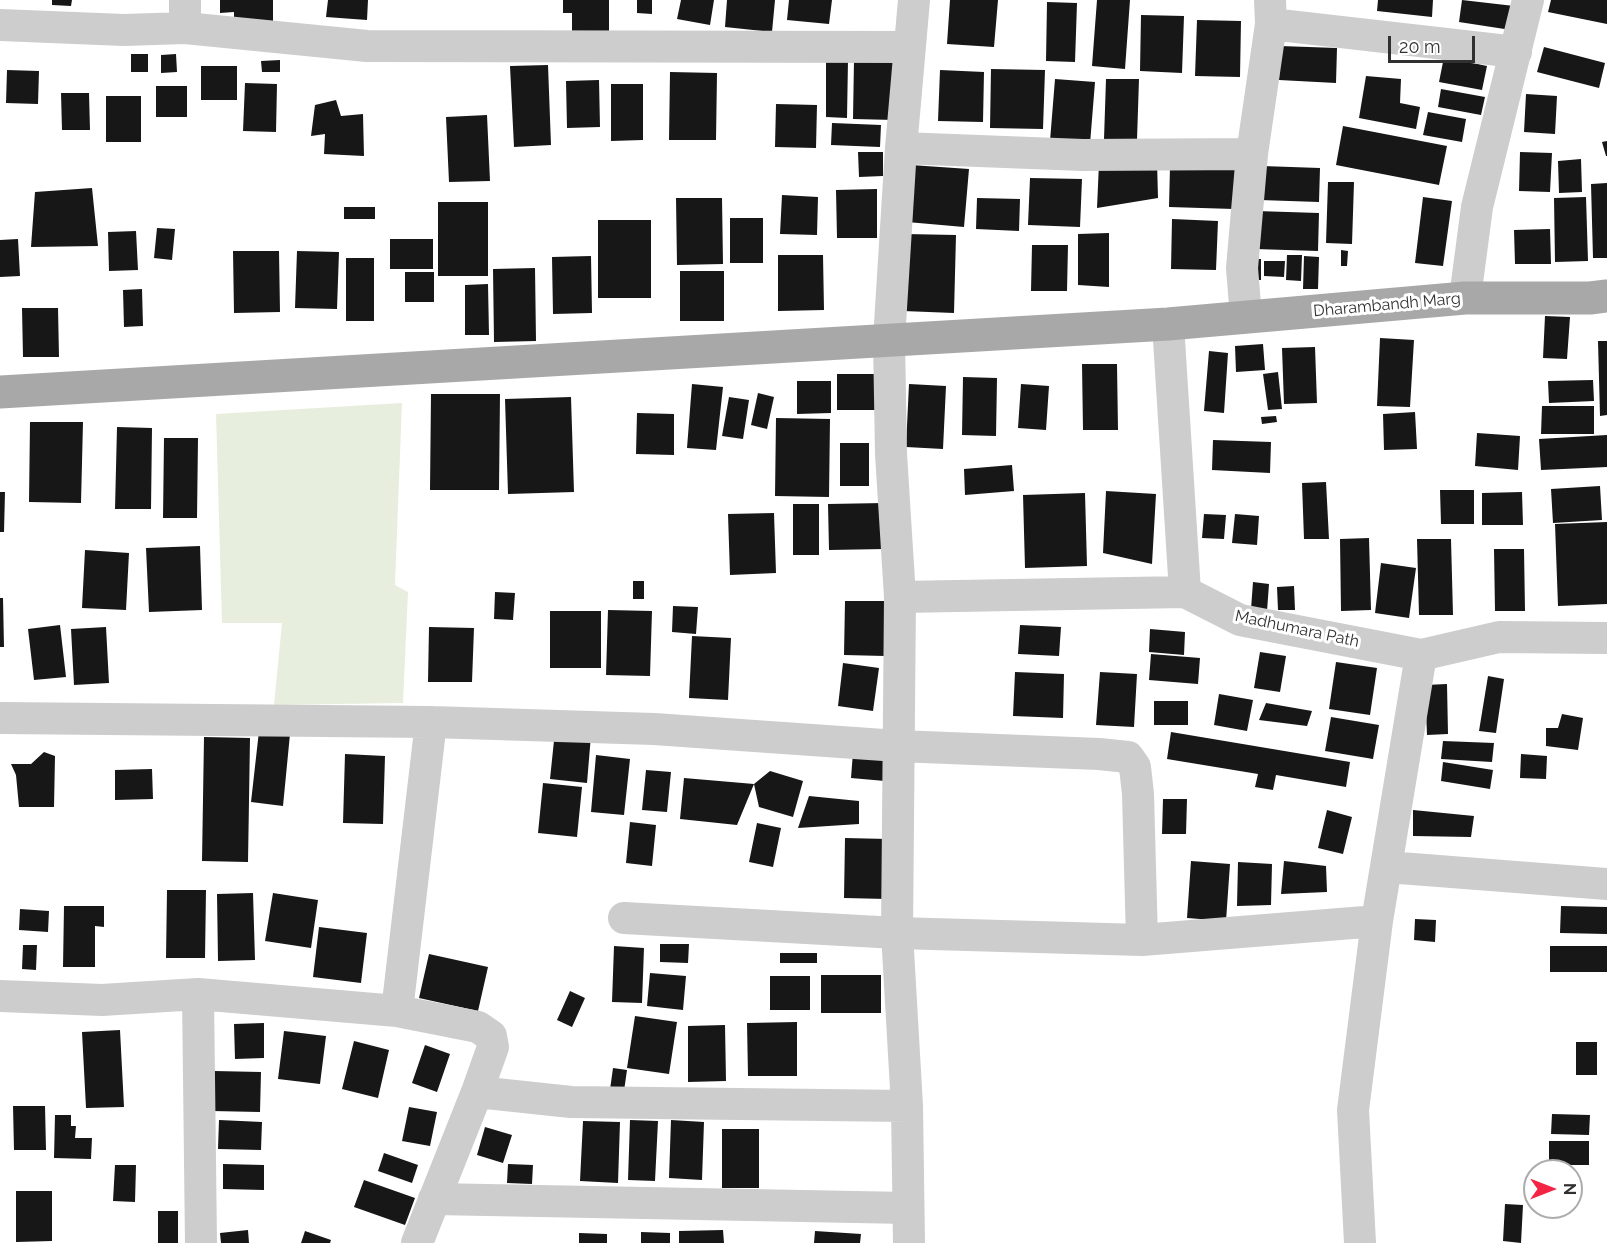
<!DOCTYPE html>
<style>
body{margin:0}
#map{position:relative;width:1607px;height:1243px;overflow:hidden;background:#fff;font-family:Raleway,sans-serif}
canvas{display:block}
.north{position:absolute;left:1523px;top:1159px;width:60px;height:60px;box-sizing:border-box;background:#fff;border:2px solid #acacac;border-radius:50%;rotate:90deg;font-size:16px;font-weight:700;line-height:24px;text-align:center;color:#303030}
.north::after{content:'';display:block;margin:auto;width:21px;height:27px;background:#f42544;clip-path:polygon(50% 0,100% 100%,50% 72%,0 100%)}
.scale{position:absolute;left:1388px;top:36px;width:87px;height:27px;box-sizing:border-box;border:3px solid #303030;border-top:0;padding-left:8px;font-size:18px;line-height:21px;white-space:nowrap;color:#303030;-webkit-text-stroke:4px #fff;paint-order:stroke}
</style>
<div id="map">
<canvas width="1607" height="1243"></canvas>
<div class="north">N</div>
<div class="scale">20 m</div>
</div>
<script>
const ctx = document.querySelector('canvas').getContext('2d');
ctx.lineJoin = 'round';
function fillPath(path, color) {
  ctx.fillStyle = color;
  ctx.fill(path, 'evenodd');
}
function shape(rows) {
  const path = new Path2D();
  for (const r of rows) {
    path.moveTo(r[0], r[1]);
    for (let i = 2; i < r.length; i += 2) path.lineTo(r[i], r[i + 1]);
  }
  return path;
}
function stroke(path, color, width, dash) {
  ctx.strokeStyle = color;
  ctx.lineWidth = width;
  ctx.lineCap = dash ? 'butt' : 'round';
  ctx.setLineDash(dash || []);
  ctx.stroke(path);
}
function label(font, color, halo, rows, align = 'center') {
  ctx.font = font + ' Raleway,sans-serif';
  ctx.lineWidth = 6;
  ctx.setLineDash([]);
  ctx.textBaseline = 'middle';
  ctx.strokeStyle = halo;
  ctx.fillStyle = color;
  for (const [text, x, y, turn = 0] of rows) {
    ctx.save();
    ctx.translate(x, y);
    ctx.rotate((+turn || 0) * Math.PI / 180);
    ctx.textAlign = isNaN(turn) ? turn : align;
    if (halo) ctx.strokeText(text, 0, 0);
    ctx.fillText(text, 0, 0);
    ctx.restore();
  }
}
const green = shape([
 [402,403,395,585,408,592,403,703,274,705,282,623,222,623,216,414]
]);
const building = shape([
 [52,0,72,0,71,6,52,5],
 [220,0,273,0,273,26,234,26,234,12,220,13],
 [328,0,368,0,367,20,326,17],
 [563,0,609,0,609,31,572,31,572,13,563,13],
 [637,0,652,0,652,14,637,13],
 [681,0,714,0,710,25,677,19],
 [727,0,775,0,772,32,725,27],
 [789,0,832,0,829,24,787,20],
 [950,0,998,0,994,47,947,44],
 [1097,0,1130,0,1125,69,1092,66],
 [1378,0,1433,0,1432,17,1377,11],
 [1462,0,1514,6,1511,30,1459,22],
 [1551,0,1607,0,1607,24,1548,12],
 [1047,2,1077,3,1075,62,1046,61],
 [1141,15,1184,16,1182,73,1140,71],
 [1197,20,1241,21,1240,77,1195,76],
 [1280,46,1337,48,1336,83,1279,80],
 [1544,47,1605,63,1599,88,1537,72],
 [131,54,148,54,148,72,131,72],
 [176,54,177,72,161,73,161,55],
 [1444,57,1487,66,1482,90,1439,82],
 [826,59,848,60,847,118,826,117],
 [280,60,280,72,262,72,261,61],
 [854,60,896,60,895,120,853,119],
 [548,65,551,145,514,147,510,66],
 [201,66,237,66,237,100,201,100],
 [991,69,1045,70,1043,129,990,128],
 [7,70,39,71,38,104,6,103],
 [940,70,984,72,983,122,938,121],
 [670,72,717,73,716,140,669,140],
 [1366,76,1401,79,1400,103,1420,107,1416,129,1359,118],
 [1055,79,1095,82,1090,144,1050,141],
 [1106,79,1139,79,1137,140,1104,139],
 [599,80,600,127,567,128,566,81],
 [245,83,277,84,276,132,243,131],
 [611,84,643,84,643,140,611,141],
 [156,86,187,86,187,117,156,117],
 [1441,89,1485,97,1481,115,1438,107],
 [61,93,89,93,90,130,62,130],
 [1526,94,1557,96,1555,134,1524,132],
 [106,96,141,96,141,142,106,142],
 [336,100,341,116,363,114,364,156,324,154,325,134,311,136,315,105],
 [776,104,817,105,816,148,775,147],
 [1428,112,1466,119,1462,142,1423,135],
 [487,115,490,181,449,182,446,117],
 [832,123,881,125,880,147,831,145],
 [1343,126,1447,146,1439,185,1336,165],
 [1607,141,1607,156,1606,156,1602,142],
 [858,152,883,152,883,176,859,177],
 [1520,152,1552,153,1550,192,1519,191],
 [1581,159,1582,192,1559,193,1558,161],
 [1157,161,1158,198,1097,208,1099,163],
 [911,165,969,169,964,227,907,222],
 [1262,166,1320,168,1319,202,1260,200],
 [1170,167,1235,169,1234,209,1169,207],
 [1030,178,1082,179,1080,227,1028,225],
 [1328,182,1354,182,1352,244,1326,243],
 [1607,183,1607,258,1593,258,1591,184],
 [92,188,98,246,31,247,35,192],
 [877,189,877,238,837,238,836,190],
 [782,195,818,197,817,235,780,234],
 [1423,197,1452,201,1443,266,1415,263],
 [1586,197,1588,261,1555,262,1554,198],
 [676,198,722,198,723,264,677,265],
 [977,198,1020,199,1019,231,976,229],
 [438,202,488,202,488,276,438,276],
 [344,207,375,207,375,219,344,219],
 [1256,211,1319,213,1318,251,1255,249],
 [730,218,763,218,763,263,730,263],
 [1172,219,1218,221,1216,270,1171,269],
 [598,220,651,220,651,298,598,298],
 [157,228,175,229,172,260,154,258],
 [1550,229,1551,264,1515,264,1514,230],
 [136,231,138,270,109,271,108,232],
 [1109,233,1109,287,1078,285,1078,234],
 [905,234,956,235,954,313,903,311],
 [18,239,20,276,0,277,0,240],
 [390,239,433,239,433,269,390,269],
 [1032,245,1068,245,1067,291,1031,291],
 [1341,250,1348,251,1347,266,1341,266],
 [233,251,279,251,280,312,234,313],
 [297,251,339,252,337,309,295,308],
 [778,255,823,255,824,310,778,311],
 [1287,255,1302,255,1301,281,1286,280],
 [591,256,592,313,553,314,552,257],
 [1304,256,1319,257,1318,289,1303,289],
 [346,258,374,258,374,321,346,321],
 [1250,259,1261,259,1261,280,1249,280],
 [1264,261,1285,261,1284,277,1264,276],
 [535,268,536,341,494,342,493,269],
 [680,271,724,271,724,321,680,321],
 [405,272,434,272,434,302,405,302],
 [488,284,489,335,465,335,465,285],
 [142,289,143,326,124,327,123,290],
 [22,308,58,308,59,357,23,357],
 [1545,316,1570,317,1567,359,1543,358],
 [1380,338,1414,340,1410,407,1377,406],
 [1598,341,1607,341,1607,415,1600,416],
 [1263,344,1265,370,1236,372,1235,346],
 [1315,347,1317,403,1284,404,1282,348],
 [1209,351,1228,353,1224,413,1204,411],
 [1082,364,1117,364,1118,430,1083,430],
 [1278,372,1282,409,1268,410,1263,374],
 [837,374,876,374,876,410,837,410],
 [963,377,997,378,996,436,962,435],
 [1593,380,1594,401,1549,403,1548,381],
 [797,381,831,381,831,413,797,414],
 [692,384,723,387,716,450,687,448],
 [909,384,946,386,943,449,906,447],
 [1021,384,1049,386,1046,430,1018,428],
 [758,393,774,397,767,429,751,425],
 [431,394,500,394,499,490,430,490],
 [571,397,574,492,508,494,505,399],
 [729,397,749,400,743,439,722,436],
 [1542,406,1594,406,1594,434,1541,434],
 [1415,412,1417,449,1384,450,1383,414],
 [637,413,674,414,674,455,636,454],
 [1276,416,1277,422,1262,424,1261,417],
 [776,418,830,419,829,497,775,496],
 [30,422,83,422,81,503,29,502],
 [117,427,152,428,151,509,115,509],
 [1477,433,1520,436,1518,470,1475,466],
 [1607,435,1607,467,1541,470,1539,439],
 [164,438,198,438,197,518,163,518],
 [1213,440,1271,442,1270,473,1212,470],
 [840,443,869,443,869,486,840,486],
 [1012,465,1014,491,965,495,964,469],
 [1326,482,1329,539,1304,539,1302,483],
 [1600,486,1602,520,1553,523,1551,489],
 [1440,490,1474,490,1474,524,1441,524],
 [1106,491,1156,494,1152,564,1103,553],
 [0,492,5,492,4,532,0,532],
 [1522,492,1523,525,1482,525,1482,493],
 [1085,493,1087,566,1025,568,1023,495],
 [884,503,885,549,829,550,828,504],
 [793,504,819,504,819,555,793,555],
 [774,513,776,573,730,575,728,514],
 [1204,514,1226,515,1224,539,1202,538],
 [1235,514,1259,516,1257,545,1232,543],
 [1607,522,1607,604,1558,606,1555,524],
 [1369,538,1371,610,1341,611,1340,539],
 [1417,539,1451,539,1453,615,1419,615],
 [200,546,202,610,149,612,146,548],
 [1494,549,1524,549,1525,611,1495,611],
 [85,550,129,553,126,610,82,608],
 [1381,563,1416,568,1409,618,1375,613],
 [633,581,644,581,644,599,633,599],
 [1253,582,1269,584,1267,611,1251,609],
 [1294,586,1295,610,1278,610,1277,587],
 [495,592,515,593,513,620,494,619],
 [0,598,3,598,4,647,0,647],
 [845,601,885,601,885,656,844,655],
 [673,606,698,607,696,634,672,632],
 [608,610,652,611,650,676,606,675],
 [550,611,601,611,601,668,550,668],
 [60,625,66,677,34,680,28,629],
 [1020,625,1061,627,1059,656,1018,654],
 [106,627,109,683,74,685,71,629],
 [429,627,474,628,472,682,428,682],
 [1150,629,1185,632,1184,655,1149,652],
 [692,636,731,638,728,700,689,698],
 [1260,652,1286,656,1280,692,1254,688],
 [1151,654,1200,658,1198,684,1149,680],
 [1336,662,1377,668,1370,715,1329,709],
 [843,663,879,668,873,711,838,706],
 [1015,672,1064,674,1063,718,1013,716],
 [1100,672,1137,674,1134,727,1096,725],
 [1488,676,1504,679,1496,733,1479,731],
 [1447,684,1448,734,1427,735,1425,685],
 [1219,694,1253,700,1247,731,1214,725],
 [1154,701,1188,701,1188,725,1154,725],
 [1266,703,1312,711,1307,726,1259,720],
 [1562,714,1583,718,1578,750,1546,746,1546,728,1558,728],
 [1331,717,1379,725,1373,759,1325,751],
 [259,731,290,734,283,806,251,802],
 [555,731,591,735,587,783,550,779],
 [1171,732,1350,762,1346,787,1276,775,1273,790,1255,787,1258,774,1167,759],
 [204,737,250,738,248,862,202,861],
 [1443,741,1494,743,1492,762,1441,759],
 [44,752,55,756,54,807,19,807,16,775,11,764,31,764],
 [853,752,888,755,885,781,851,778],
 [345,754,385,756,383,824,343,823],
 [1521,754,1547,756,1546,779,1520,778],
 [596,755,630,759,624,815,591,812],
 [1443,762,1493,770,1490,789,1441,781],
 [152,769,153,799,115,800,115,770],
 [646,770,671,772,667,812,642,810],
 [770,771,803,781,793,817,759,807,754,784,737,825,680,819,684,778,754,784],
 [543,783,582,787,577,837,538,833],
 [809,796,859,801,859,824,798,828],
 [1163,799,1187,799,1186,834,1162,834],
 [1327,810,1352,817,1343,854,1318,848],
 [1413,810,1474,816,1471,837,1413,836],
 [630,822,656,825,652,866,626,863],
 [757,823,781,828,773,867,749,862],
 [845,838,888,839,887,899,844,898],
 [1191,861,1230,864,1226,921,1187,918],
 [1284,861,1326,866,1327,892,1281,894],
 [1238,862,1272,864,1271,905,1237,906],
 [167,890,206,890,205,958,166,958],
 [253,893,255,960,218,961,217,894],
 [273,893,318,900,311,948,265,941],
 [64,906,104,906,104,927,95,926,95,967,63,967],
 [1561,906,1607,907,1607,934,1560,933],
 [20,909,49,911,48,932,19,930],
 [1415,919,1436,920,1435,942,1414,940],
 [319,927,367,933,361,983,313,977],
 [660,944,689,944,688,963,660,962],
 [23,945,37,945,36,970,22,969],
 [614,946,644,948,642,1003,612,1002],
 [1550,946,1607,946,1607,972,1550,972],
 [780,953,817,953,817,963,780,963],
 [429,954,488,967,478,1011,419,998],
 [650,973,686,976,683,1010,647,1006],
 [821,975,881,975,881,1013,821,1013],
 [770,976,810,976,810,1010,770,1010],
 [570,991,585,998,572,1027,557,1020],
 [635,1016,677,1022,669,1074,627,1068],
 [797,1022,797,1076,748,1076,747,1023],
 [264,1023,264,1058,235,1059,234,1024],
 [725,1025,726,1081,688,1082,688,1026],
 [120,1030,124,1107,86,1108,82,1032],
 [284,1031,326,1036,320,1084,278,1079],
 [354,1041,389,1050,378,1098,342,1089],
 [1576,1042,1597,1042,1597,1075,1576,1075],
 [425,1045,450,1054,437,1092,412,1083],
 [613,1068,627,1070,623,1098,609,1097],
 [214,1071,261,1072,260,1112,212,1111],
 [13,1106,45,1106,46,1150,14,1150],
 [409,1107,437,1112,430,1146,402,1141],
 [1552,1114,1590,1115,1589,1135,1551,1134],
 [55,1115,71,1115,71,1126,76,1126,75,1138,92,1138,91,1159,54,1158],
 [219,1120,262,1122,261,1150,218,1149],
 [630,1120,658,1121,655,1181,628,1180],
 [671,1120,704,1122,702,1180,669,1178],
 [583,1121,620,1122,618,1183,580,1181],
 [485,1127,512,1135,503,1163,477,1155],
 [722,1129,759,1129,759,1188,722,1188],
 [1549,1141,1589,1141,1589,1165,1549,1165],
 [384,1153,418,1165,412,1183,378,1171],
 [223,1164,264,1165,264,1190,223,1189],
 [508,1164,533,1165,532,1184,507,1183],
 [115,1165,136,1165,135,1202,113,1201],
 [364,1180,415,1198,405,1225,354,1207],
 [16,1191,52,1191,52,1241,16,1242],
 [1505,1204,1523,1205,1521,1243,1503,1241],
 [158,1211,178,1211,178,1243,158,1243],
 [248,1230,249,1243,221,1243,220,1233],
 [723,1230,724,1243,679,1243,679,1231],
 [305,1231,331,1240,330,1243,301,1243],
 [815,1231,861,1234,860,1243,814,1243],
 [641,1232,670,1233,670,1243,641,1243],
 [579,1233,607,1234,607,1243,579,1243]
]);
const street = shape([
 [1271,24,1516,52],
 [0,25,124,30,185,28,367,46,909,47],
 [185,28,185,0],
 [901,148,1083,155,1252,154],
 [1465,298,1477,207,1528,0],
 [1246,317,1242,268,1252,154,1271,24,1270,0],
 [1168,324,1185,592,1240,620,1421,655,1499,637,1607,638],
 [900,597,1185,592],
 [0,718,431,722,654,729,898,746,1099,754,1128,757,1135,767,1138,794,1142,940],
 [1387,867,1607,884],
 [624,918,897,933,1142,940,1377,921],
 [198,994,201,1243],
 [0,996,102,1000,198,994,397,1011,478,1027,491,1036,493,1047,477,1092,417,1243],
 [397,1011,431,722],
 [477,1092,571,1102,907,1106],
 [434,1199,908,1208],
 [909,1243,907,1106,897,933,900,597,891,454,889,340,901,148,914,0],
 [1360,1243,1353,1110,1377,921,1421,655]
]);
const primary = shape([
 [0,392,1168,324,1465,298,1590,298,1607,296]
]);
const streetNames = [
 ["Dharambandh Marg",1387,305,-5],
 ["Madhumara Path",1297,629,12]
];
fillPath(green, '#e8eedd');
fillPath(building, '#171717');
stroke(street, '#cdcdcd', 32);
stroke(primary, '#a8a8a8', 33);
label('16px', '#303030', '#fff', streetNames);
</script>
